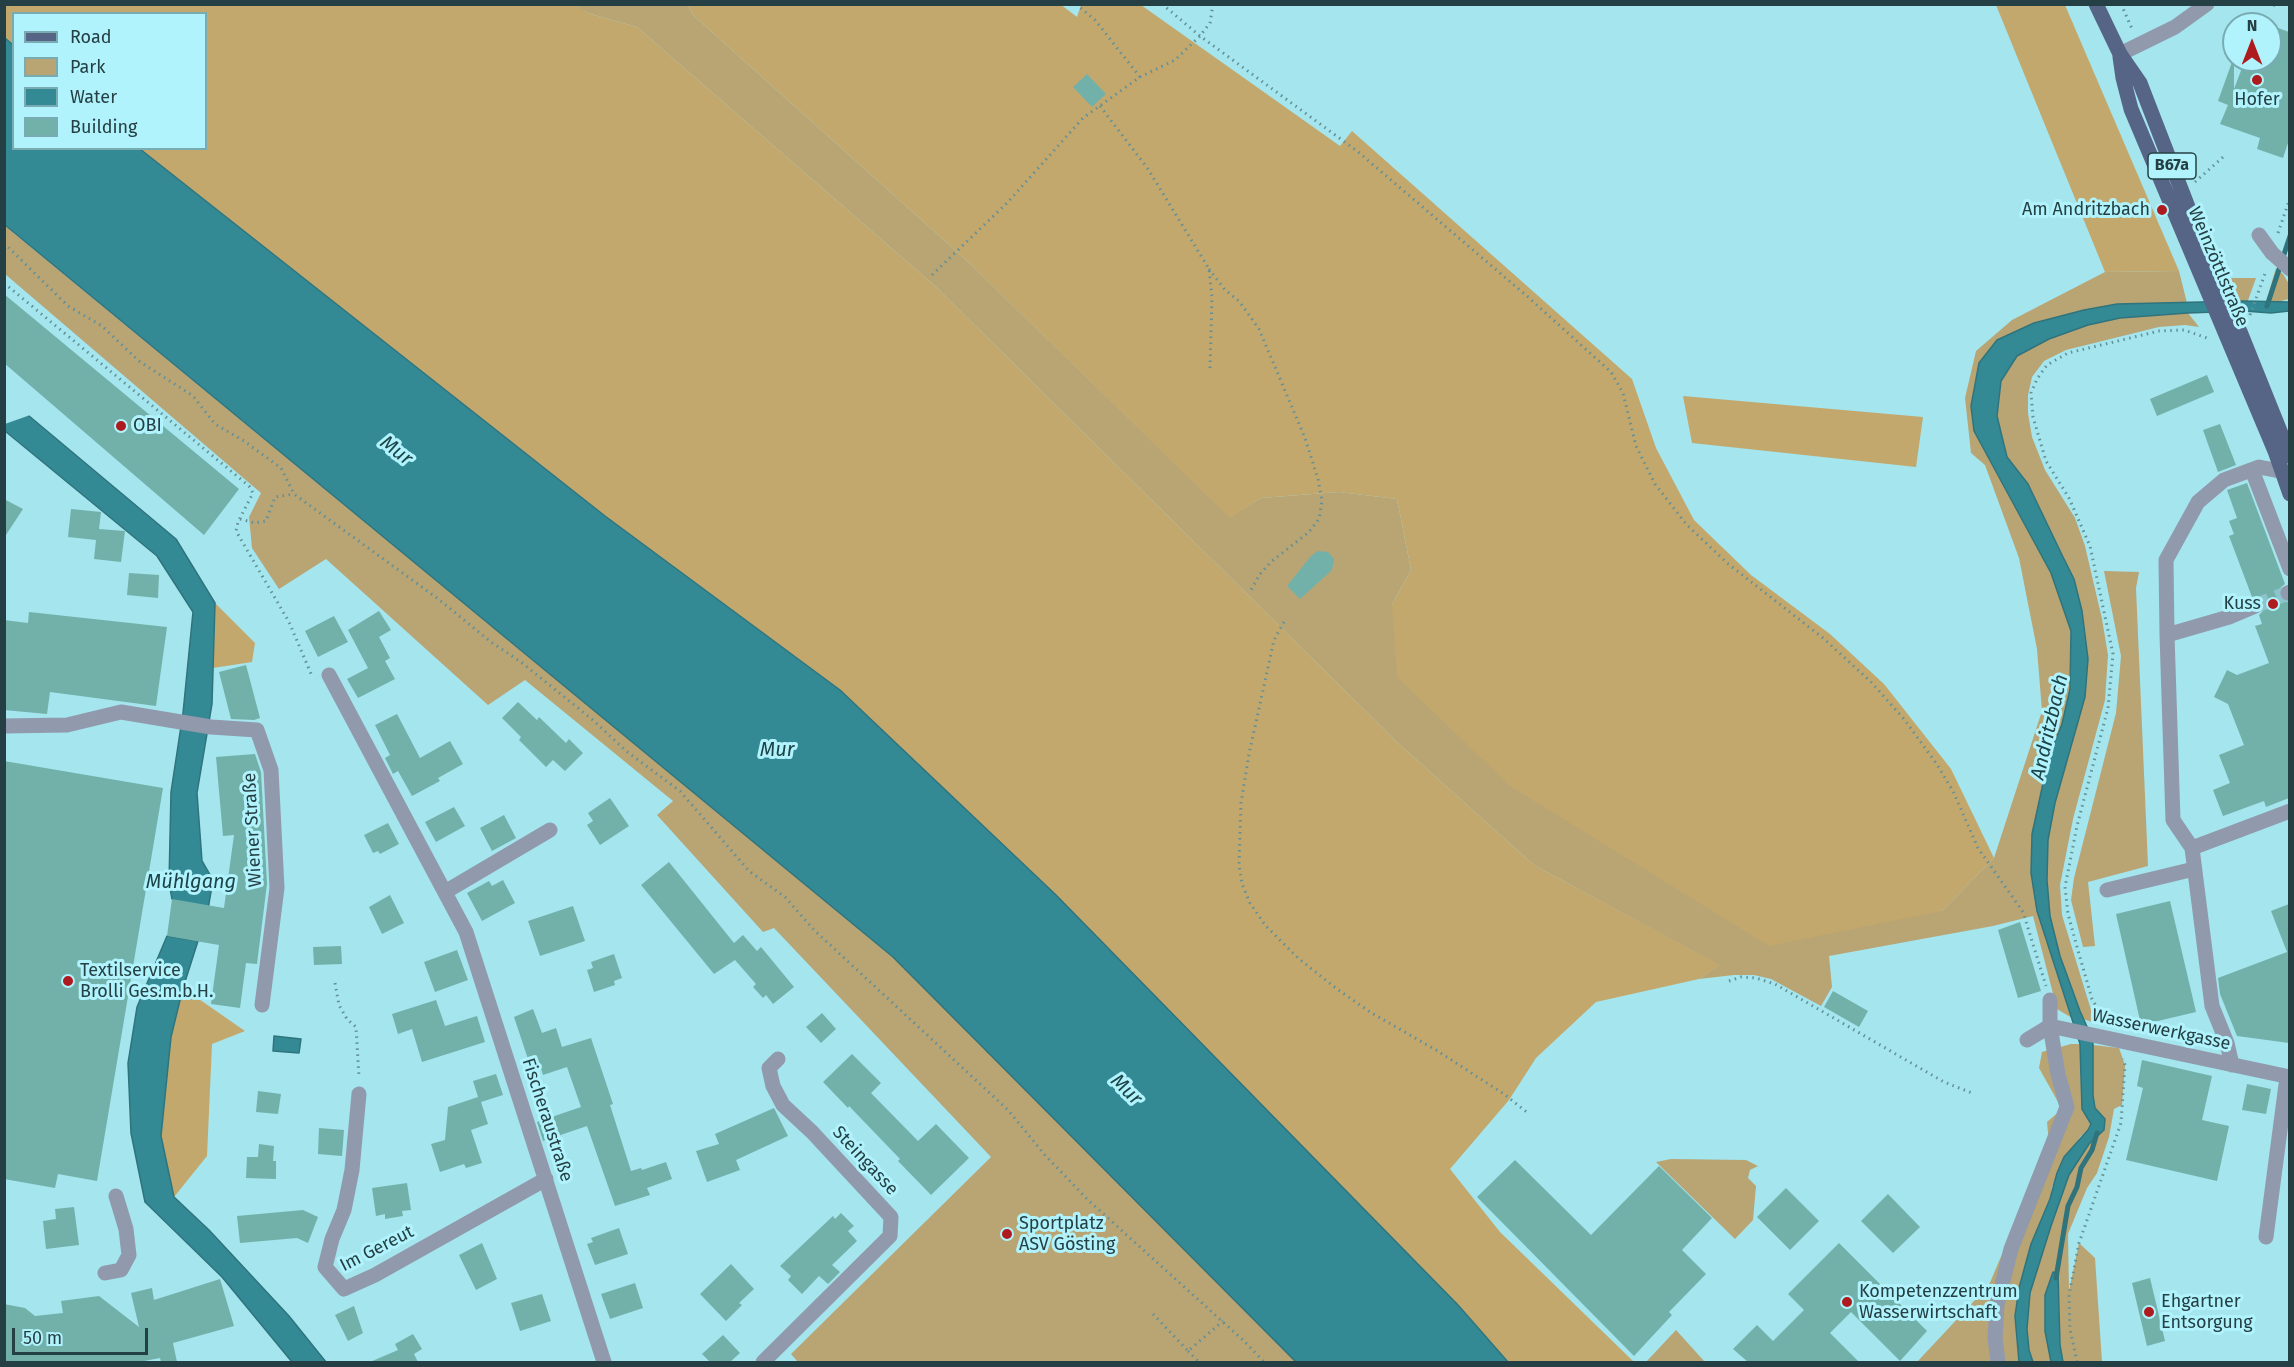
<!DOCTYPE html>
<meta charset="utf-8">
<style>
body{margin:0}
#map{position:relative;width:2294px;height:1367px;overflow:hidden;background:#a4e5ee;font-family:"Fira Sans",sans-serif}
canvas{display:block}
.frame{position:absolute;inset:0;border:6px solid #254044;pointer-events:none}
.legend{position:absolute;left:12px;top:12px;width:195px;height:138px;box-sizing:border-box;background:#b1f3fc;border:2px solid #79abb2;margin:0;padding:8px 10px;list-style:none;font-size:18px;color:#254044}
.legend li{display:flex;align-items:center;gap:12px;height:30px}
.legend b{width:30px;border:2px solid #79abb2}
.north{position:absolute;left:2222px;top:12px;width:60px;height:60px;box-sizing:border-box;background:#b1f3fc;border:2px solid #79abb2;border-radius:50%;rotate:0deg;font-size:16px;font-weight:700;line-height:24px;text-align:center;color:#254044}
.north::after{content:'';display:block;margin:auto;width:21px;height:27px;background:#ad1b1e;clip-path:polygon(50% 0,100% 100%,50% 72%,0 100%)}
.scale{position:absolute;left:12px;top:1328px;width:136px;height:27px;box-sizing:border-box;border:3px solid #254044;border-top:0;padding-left:8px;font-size:18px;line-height:21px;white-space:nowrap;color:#254044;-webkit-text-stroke:4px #b1f3fc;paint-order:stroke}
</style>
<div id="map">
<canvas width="2294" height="1367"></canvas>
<div class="frame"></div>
<ul class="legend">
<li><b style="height:8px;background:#566485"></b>Road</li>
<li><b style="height:16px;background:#b9a474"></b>Park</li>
<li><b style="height:16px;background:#338a95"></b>Water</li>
<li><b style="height:16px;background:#72b1aa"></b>Building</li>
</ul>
<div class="north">N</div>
<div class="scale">50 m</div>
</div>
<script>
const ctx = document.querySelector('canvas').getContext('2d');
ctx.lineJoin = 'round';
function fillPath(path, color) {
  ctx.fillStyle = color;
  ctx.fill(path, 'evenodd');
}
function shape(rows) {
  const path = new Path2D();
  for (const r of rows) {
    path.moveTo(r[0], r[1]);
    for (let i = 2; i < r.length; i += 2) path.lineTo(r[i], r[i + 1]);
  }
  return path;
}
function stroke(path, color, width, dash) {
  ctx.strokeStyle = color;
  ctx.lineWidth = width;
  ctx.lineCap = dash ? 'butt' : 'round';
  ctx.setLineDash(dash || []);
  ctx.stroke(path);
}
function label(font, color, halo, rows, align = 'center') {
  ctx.font = font + ' "Fira Sans",sans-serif';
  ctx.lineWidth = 6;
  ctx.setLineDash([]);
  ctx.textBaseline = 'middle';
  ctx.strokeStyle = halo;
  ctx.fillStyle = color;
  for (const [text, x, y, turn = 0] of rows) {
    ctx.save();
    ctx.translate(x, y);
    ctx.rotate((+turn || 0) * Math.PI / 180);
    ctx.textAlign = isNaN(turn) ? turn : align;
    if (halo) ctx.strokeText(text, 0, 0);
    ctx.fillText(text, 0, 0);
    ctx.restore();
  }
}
const green = shape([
 [573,5,687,5,694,16,966,260,1230,517,1261,498,1339,492,1397,499,1411,570,1392,604,1942,911,1994,858,2042,711,2037,649,2019,558,1985,465,1971,453,1965,398,1976,351,2012,320,2105,272,2179,271,2187,303,2117,304,2034,323,1974,388,1971,405,1974,431,2051,573,2071,631,2070,689,2062,724,2049,756,2032,834,2053,962,2072,1018,2057,1009,2033,916,1993,926,1829,956,1832,987,1821,1006,1771,979,1754,975,1734,975,1699,979,1719,965,1534,865,1398,743,934,285,637,27,591,14],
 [4,225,893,957,1296,1362,798,1362,791,1354,991,1157,774,928,763,932,657,815,673,801,525,680,488,705,326,559,279,589,252,548,249,517,261,493,5,274],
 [2276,268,2283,274,2289,284,2289,299,2265,305],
 [2231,278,2256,278,2246,306,2242,307],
 [2188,313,2199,327,2185,325,2159,327,2066,350,2044,361,2032,377,2028,395,2028,413,2032,437,2045,470,2075,518,2085,546,2102,619,2108,655,2105,700,2073,819,2060,885,2062,915,2095,1023,2083,1019,2060,956,2050,916,2047,880,2048,840,2055,803,2077,722,2088,659,2082,611,2074,579,2028,484,2007,457,1997,416,2001,381,2017,356,2049,339,2088,325,2120,318],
 [2104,571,2139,572,2136,588,2148,866,2088,882,2095,946,2083,947,2071,900,2074,878,2116,713,2121,656],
 [2071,1044,2080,1044,2082,1109,2091,1124,2088,1130,2080,1137,2052,1187,2050,1199,2031,1244,2019,1288,2015,1316,2019,1362,1917,1362,1989,1285,2049,1143,2047,1122,2062,1109,2039,1068,2042,1052],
 [2093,1045,2119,1048,2125,1065,2122,1105,2114,1109,2109,1137,2097,1173,2087,1188,2068,1234,2069,1291,2079,1243,2095,1258,2102,1362,2063,1362,2060,1345,2059,1292,2053,1272,2045,1295,2045,1331,2051,1362,2033,1362,2029,1350,2027,1329,2030,1293,2041,1254,2069,1175,2089,1144,2099,1136,2093,1095],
 [1671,1159,1746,1160,1758,1166,1750,1170,1748,1178,1756,1186,1753,1220,1735,1239,1656,1162],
 [1676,1330,1705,1362,1646,1362]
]);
const forest = shape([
 [5,4,573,4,591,14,637,27,934,285,1398,743,1534,865,1720,965,1699,979,1596,1002,1536,1058,1509,1100,1450,1169,1500,1232,1634,1362,1508,1362,1458,1305,840,690,605,516,140,149,206,148,206,14,14,14,13,45,5,37],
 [1060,4,1077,17,1081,5,1141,5,1340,146,1352,131,1632,379,1656,448,1694,520,1751,575,1830,634,1884,684,1951,769,1994,858,1942,911,1769,946,1510,786,1397,677,1392,604,1411,570,1397,499,1339,492,1261,498,1230,518,966,260,694,16,687,5],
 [1996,5,2065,5,2179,271,2105,272],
 [1683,396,1923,417,1916,467,1692,443],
 [215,603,255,643,252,662,213,668],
 [183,988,245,1031,212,1044,207,1156,174,1197,161,1136,171,1037]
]);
const water = shape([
 [4,37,13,45,14,148,140,149,605,516,840,690,1056,895,1458,1305,1508,1362,1296,1362,893,957,5,225,4,37],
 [2243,301,2289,302,2289,311,2271,313,2244,311,2188,313,2120,318,2088,325,2049,339,2017,356,2001,381,1997,416,2007,457,2028,484,2063,557,2074,579,2082,611,2088,659,2085,697,2055,803,2048,840,2047,880,2050,916,2060,956,2080,1011,2093,1040,2093,1095,2095,1108,2105,1119,2104,1130,2089,1144,2069,1175,2051,1226,2030,1293,2027,1329,2029,1350,2033,1362,2019,1362,2015,1316,2019,1288,2031,1244,2050,1199,2057,1173,2064,1157,2088,1130,2091,1124,2082,1109,2080,1044,2037,911,2031,873,2032,834,2049,756,2062,724,2070,689,2071,631,2051,573,1974,431,1971,406,1979,363,1997,340,2034,323,2084,310,2117,304,2243,301],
 [4,395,176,539,215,603,212,704,197,793,202,861,213,880,207,915,172,899,169,883,171,792,183,713,193,612,157,556,5,431,4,395],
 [167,936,198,941,183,988,171,1037,161,1136,174,1197,209,1230,289,1316,326,1362,292,1362,222,1277,145,1202,131,1133,128,1063,137,1007,167,936],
 [274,1036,301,1039,299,1053,273,1051,274,1036],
 [2053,1272,2058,1273,2060,1345,2063,1362,2051,1362,2045,1331,2045,1295,2053,1272]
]);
const pier = shape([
 [4,392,6,393,33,414,5,424]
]);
const stream = shape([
 [2267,306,2290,236],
 [2056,1278,2068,1206,2077,1187,2081,1168,2092,1150,2097,1133]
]);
const building = shape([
 [2270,25,2289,32,2289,140,2283,158,2257,149,2260,138,2220,124,2228,105,2218,101,2232,62,2234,62,2234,89,2245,60,2270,60],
 [1087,74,1106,94,1092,107,1073,87],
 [4,294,239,489,204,535,4,363],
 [2207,375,2214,392,2157,416,2150,399],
 [2220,424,2236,465,2218,472,2203,430],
 [2247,483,2285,584,2280,588,2279,597,2283,601,2289,602,2289,798,2266,807,2264,801,2223,816,2213,790,2230,783,2219,755,2244,745,2228,704,2214,697,2227,670,2237,675,2269,663,2255,626,2262,624,2259,615,2263,611,2264,603,2260,598,2252,597,2229,536,2234,534,2229,521,2237,518,2227,490],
 [4,499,23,509,4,538],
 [71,509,101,512,99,529,125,531,121,562,94,559,96,540,68,537],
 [1318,551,1328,552,1334,559,1332,570,1300,599,1287,586,1311,556],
 [129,573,159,575,158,598,127,595],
 [379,611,391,630,379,637,390,658,385,661,395,679,358,698,347,679,368,668,348,630],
 [29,612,167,627,156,706,50,692,47,714,4,710,4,620,28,623],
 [334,616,348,642,318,657,305,631],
 [246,665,260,718,254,720,231,719,219,672],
 [518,702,537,720,539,717,566,743,569,739,583,753,565,771,553,760,546,767,519,740,521,737,502,718],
 [397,714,420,758,450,741,463,764,438,778,440,781,412,796,398,771,393,774,385,758,390,755,375,725],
 [255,754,261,772,267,884,257,964,246,963,240,1008,211,1004,219,945,167,936,172,899,224,908,234,835,223,836,216,757],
 [4,761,163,788,97,1181,58,1174,55,1188,4,1179],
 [610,798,629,826,600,845,587,825,593,821,588,813],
 [454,807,465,826,436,842,425,822],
 [504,815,516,838,492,851,480,828],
 [388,823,399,844,380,854,378,851,373,853,364,835],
 [669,862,734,943,743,935,757,951,761,947,794,987,773,1004,766,995,763,998,753,987,756,984,735,960,714,974,641,885],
 [503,880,515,903,482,921,467,893,489,881,492,886],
 [390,895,404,923,382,934,369,907],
 [2170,901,2196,1012,2141,1025,2116,914],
 [2289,904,2289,1043,2237,1036,2220,994,2218,978,2287,952,2271,911],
 [573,906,585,941,540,956,528,921],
 [2020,922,2041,991,2018,998,1998,930],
 [341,946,342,964,314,965,313,947],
 [457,950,468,980,435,992,424,962],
 [614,954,622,978,614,981,615,985,594,992,587,970,593,968,591,962],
 [1833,991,1868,1011,1859,1027,1824,1007],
 [436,1000,445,1026,477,1016,485,1042,422,1062,412,1029,398,1034,392,1014],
 [533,1009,542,1033,556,1028,562,1047,591,1038,613,1104,610,1105,631,1171,641,1168,642,1170,666,1162,672,1179,647,1188,650,1195,615,1206,587,1126,543,1141,537,1122,581,1107,567,1067,543,1075,540,1065,531,1068,514,1017],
 [822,1013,836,1029,821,1043,806,1027],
 [852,1054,881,1083,871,1093,918,1141,936,1124,969,1158,931,1195,898,1161,900,1159,849,1106,848,1108,823,1082],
 [2142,1060,2212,1076,2202,1120,2229,1126,2217,1181,2126,1160,2143,1088,2137,1086],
 [496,1074,503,1095,481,1102,488,1124,471,1130,482,1163,466,1168,464,1164,440,1172,431,1144,445,1140,448,1107,478,1097,473,1081],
 [2247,1084,2271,1089,2266,1114,2242,1110],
 [258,1091,281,1094,278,1114,256,1112],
 [774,1108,788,1136,736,1160,740,1170,707,1182,696,1151,719,1144,715,1134],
 [319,1128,344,1130,342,1156,318,1154],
 [259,1144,274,1146,273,1161,276,1161,276,1179,246,1178,247,1157,258,1157],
 [1515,1160,1591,1235,1659,1166,1712,1218,1682,1250,1706,1274,1669,1312,1672,1315,1634,1356,1477,1197],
 [407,1183,411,1210,402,1211,403,1216,385,1219,385,1214,376,1216,372,1188],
 [1786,1188,1819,1221,1790,1250,1757,1217],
 [1888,1194,1920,1227,1893,1253,1861,1221],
 [74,1207,79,1245,46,1249,43,1221,56,1219,55,1209],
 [303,1210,318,1217,308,1243,297,1238,240,1243,237,1216],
 [841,1213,854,1226,848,1231,857,1241,832,1265,840,1272,828,1284,819,1276,802,1294,788,1280,791,1276,780,1266,833,1216,835,1219],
 [619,1228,628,1254,595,1265,587,1244,593,1242,591,1238],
 [482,1243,497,1279,476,1290,459,1255],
 [1839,1243,1927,1331,1900,1361,1851,1312,1830,1333,1859,1362,1748,1362,1733,1349,1757,1325,1773,1341,1804,1310,1788,1294],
 [731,1264,754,1289,739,1303,742,1305,726,1321,700,1294],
 [2150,1278,2165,1341,2147,1346,2132,1283],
 [220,1279,234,1326,173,1343,177,1362,161,1362,160,1358,139,1362,4,1362,4,1304,25,1308,35,1316,63,1313,61,1301,99,1296,139,1327,131,1293,152,1288,154,1300],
 [635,1283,643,1308,610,1319,601,1294],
 [542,1294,551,1321,520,1331,511,1303],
 [354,1306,363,1333,348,1341,335,1315],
 [413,1334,422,1349,414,1354,418,1362,370,1362,398,1350,395,1344],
 [723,1335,740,1353,730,1362,710,1362,702,1354]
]);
const minorTunnel = shape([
 [2255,606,2288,593]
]);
const path = shape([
 [1076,4,1095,20,1140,77],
 [1162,4,1200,36,1357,151,1528,297,1611,372,1623,393,1636,446,1655,484,1686,524,1727,563,1823,638,1871,682,1904,719,1936,763,1953,791,1978,848,2023,912,2046,986],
 [2121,4,2133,31],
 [2273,6,2275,4],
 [1100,106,1148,169,1209,269,1212,297,1210,368],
 [2195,182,2223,157],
 [2278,233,2290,198],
 [4,243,68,306,102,326,139,361,193,396,215,424,244,441,281,468,294,494,437,598,491,642,521,662,594,721,626,751,680,791,749,871,785,897,814,930,1008,1110,1044,1154,1088,1200,1244,1341,1264,1362],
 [1209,269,1225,290,1239,301,1259,329,1305,438,1318,479,1322,501,1319,519,1309,532,1272,561,1260,574,1251,590],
 [932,275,1007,203,1083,118,1140,77,1175,60,1200,36,1210,23,1213,4],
 [4,283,249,486,253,493,238,522,236,531,289,622,312,676],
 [2250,315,2266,271],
 [240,519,255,523,266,521,275,497,294,494],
 [1284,622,1274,640,1249,754,1241,803,1239,865,1242,884,1250,903,1265,925,1298,958,1337,989,1370,1012,1436,1050,1504,1094,1529,1114],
 [1729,981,1741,977,1756,978,1775,984,1944,1082,1972,1093],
 [335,983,339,1005,347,1019,356,1027,359,1077],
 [2104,1020,2092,999,2077,947,2068,914,2065,887,2077,826,2108,708,2113,654,2090,546,2069,498,2046,461,2033,417,2031,393,2037,379,2047,365,2068,353,2159,331,2184,330,2210,339],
 [1153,1314,1188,1351,1223,1321],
 [1188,1351,1199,1362],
 [2077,1362,2070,1329,2069,1295,2079,1243,2121,1123,2125,1065,2123,1059]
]);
const minor = shape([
 [2120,54,2175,27,2207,4],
 [2259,235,2272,253,2290,269],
 [2252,470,2290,569],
 [2288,593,2290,592],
 [2255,606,2229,617,2167,635,2173,820,2192,848,2290,811],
 [2167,635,2166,560,2198,502,2224,480,2259,467,2290,473],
 [329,675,466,932,604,1362],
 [4,726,67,725,121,712,211,727,257,730,271,770,277,888,262,1005],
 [2192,848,2212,1006,2227,1043,2232,1065],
 [2107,890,2194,869],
 [445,892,550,830],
 [2027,1040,2050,1026,2290,1077],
 [359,1094,352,1170,344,1210,332,1239,325,1267,344,1289,375,1275,546,1179],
 [2266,1237,2287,1077],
 [105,1273,121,1270,129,1255,126,1229,116,1196],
 [763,1362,890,1236,891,1217,812,1132,783,1105,773,1086,769,1068,778,1059],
 [1998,1362,1995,1338,1997,1305,2011,1249,2067,1107,2058,1074,2050,1026,2050,1000]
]);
const major = shape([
 [2096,4,2120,54,2140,83,2217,282,2241,334,2290,456],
 [2120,57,2123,78,2131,109,2275,451,2290,494]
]);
const markers = [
 [2257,80,6,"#ad1b1e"],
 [2162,210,6,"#ad1b1e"],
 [121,426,6,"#ad1b1e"],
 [2273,604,6,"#ad1b1e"],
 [68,981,6,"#ad1b1e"],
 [1007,1234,6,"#ad1b1e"],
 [1847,1302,6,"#ad1b1e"],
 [2149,1312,6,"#ad1b1e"]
];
const shields = [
 [2172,166,48]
];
const shieldNames = [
 ["B67a",2172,166]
];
const poiNames = [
 ["Hofer",2257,100,"center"],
 ["Am Andritzbach",2150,210,"right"],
 ["OBI",133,426],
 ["Kuss",2261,604,"right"],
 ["Textilservice",80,971],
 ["Brolli Ges.m.b.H.",80,992],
 ["Sportplatz",1019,1224],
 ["ASV Gösting",1019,1245],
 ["Kompetenzzentrum",1859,1292],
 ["Wasserwirtschaft",1859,1313],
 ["Ehgartner",2161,1302],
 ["Entsorgung",2161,1323]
];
const streetNames = [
 ["Weinzöttlstraße",2218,267,67],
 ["Wiener Straße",253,830,-93],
 ["Wasserwerkgasse",2161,1030,12],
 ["Fischeraustraße",547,1120,72],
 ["Steingasse",865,1161,47],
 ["Im Gereut",377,1249,-27]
];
const waterNames = [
 ["Mur",396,451,38],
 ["Andritzbach",2050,727,-77],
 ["Mur",777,750],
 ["Mühlgang",191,882],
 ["Mur",1126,1090,44]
];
fillPath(green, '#b9a474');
fillPath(forest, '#c3a86d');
fillPath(water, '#338a95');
stroke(water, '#2f747d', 1.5);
fillPath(pier, '#a4e5ee');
stroke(stream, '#2f747d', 5);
fillPath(building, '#72b1aa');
stroke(minorTunnel, '#8bc4cc', 15, [15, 8]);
stroke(path, '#639097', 3, [1.5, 4.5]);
stroke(minor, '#9199ac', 15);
stroke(major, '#566485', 15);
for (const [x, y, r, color] of markers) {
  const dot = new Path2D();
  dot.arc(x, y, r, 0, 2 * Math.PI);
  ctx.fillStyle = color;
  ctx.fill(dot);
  stroke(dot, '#b1f3fc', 2);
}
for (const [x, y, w] of shields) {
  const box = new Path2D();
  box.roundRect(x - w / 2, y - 13, w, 26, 4.5);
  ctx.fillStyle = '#b1f3fc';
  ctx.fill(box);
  stroke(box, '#254044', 1.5);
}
label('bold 16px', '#254044', null, shieldNames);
label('18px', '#254044', '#b1f3fc', poiNames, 'left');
label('18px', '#254044', '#b1f3fc', streetNames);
label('italic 20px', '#1c4449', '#b1f3fc', waterNames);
</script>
